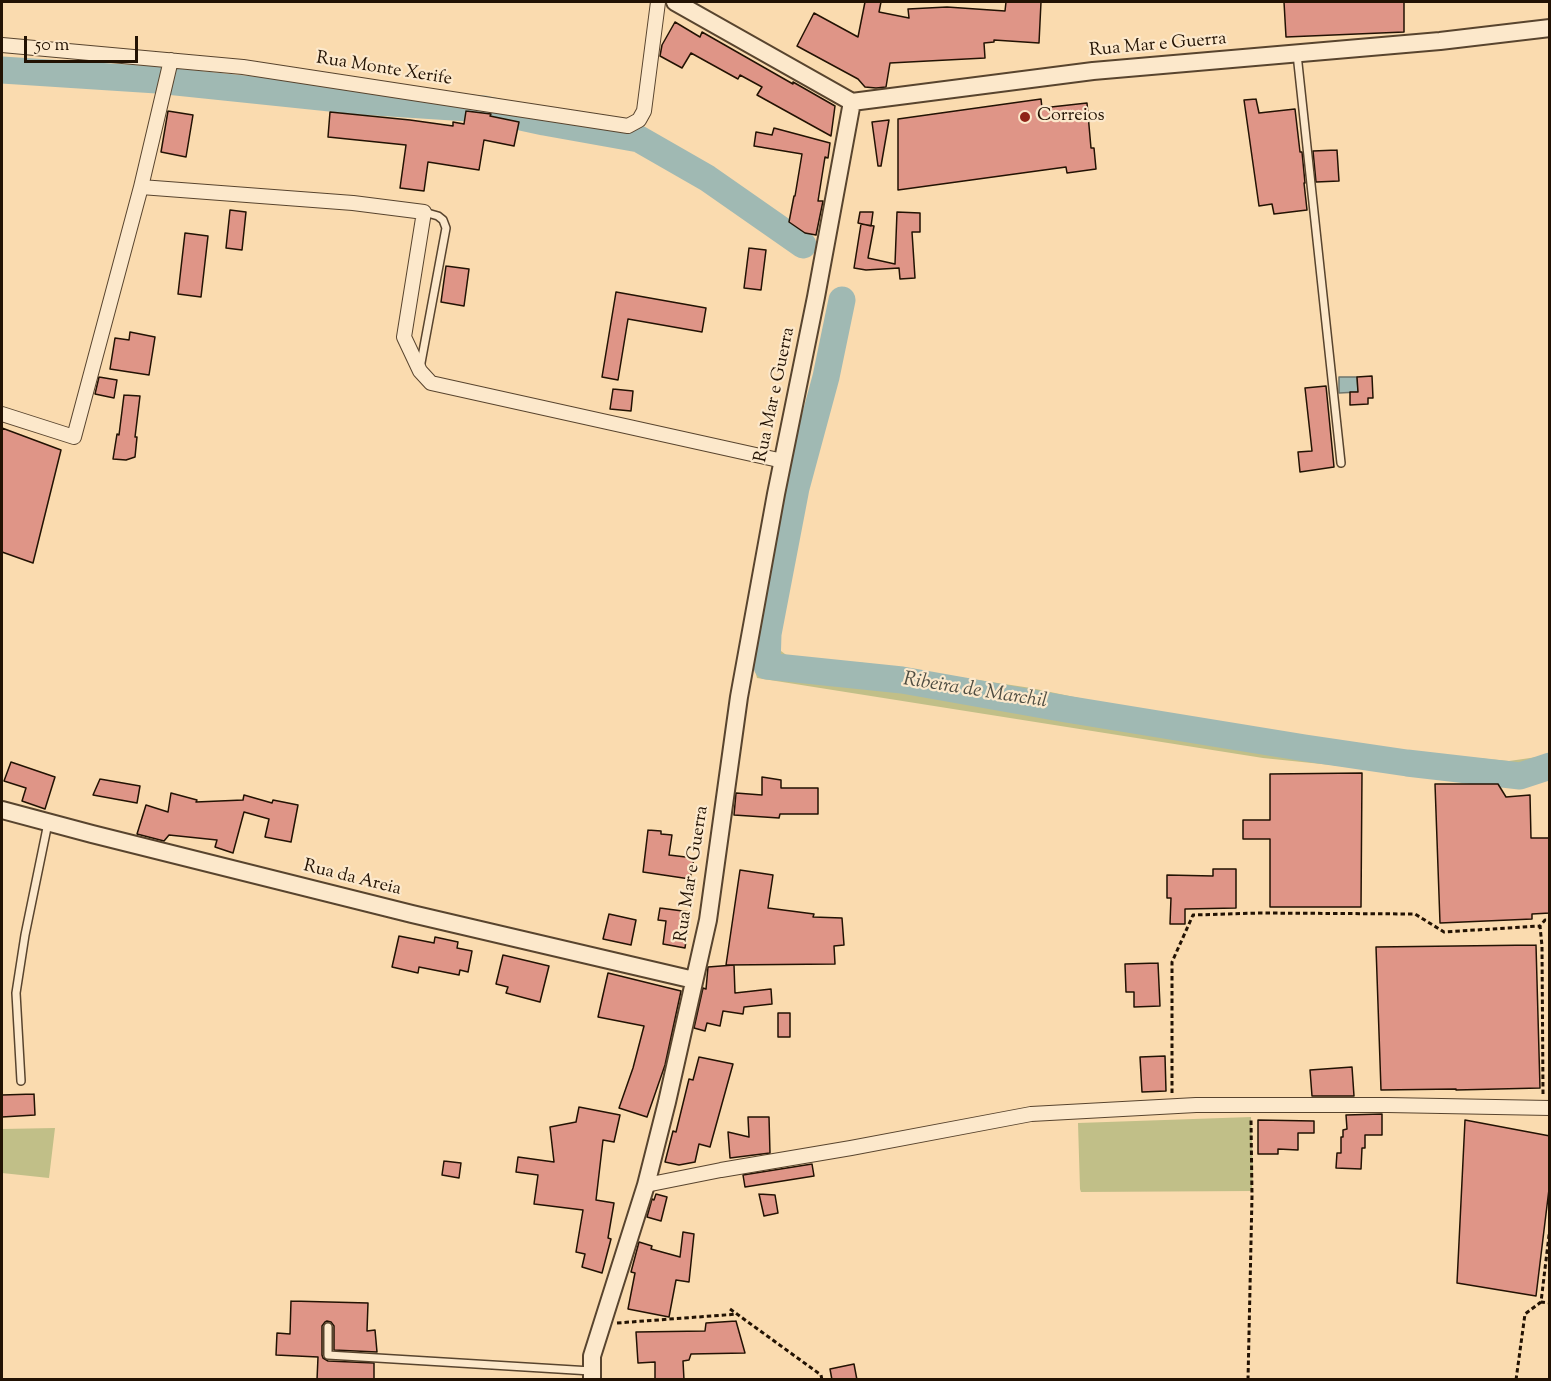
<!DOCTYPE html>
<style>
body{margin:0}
#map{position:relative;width:1551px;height:1381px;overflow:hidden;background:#fadbaf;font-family:"Sorts Mill Goudy",serif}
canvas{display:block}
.frame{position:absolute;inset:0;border:3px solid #221203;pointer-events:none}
.scale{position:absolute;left:24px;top:36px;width:114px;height:27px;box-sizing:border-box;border:3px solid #221203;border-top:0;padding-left:8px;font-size:18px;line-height:21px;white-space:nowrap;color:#221203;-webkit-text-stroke:4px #fce8cb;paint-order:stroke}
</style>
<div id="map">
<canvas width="1551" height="1381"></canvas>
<div class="frame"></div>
<div class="scale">50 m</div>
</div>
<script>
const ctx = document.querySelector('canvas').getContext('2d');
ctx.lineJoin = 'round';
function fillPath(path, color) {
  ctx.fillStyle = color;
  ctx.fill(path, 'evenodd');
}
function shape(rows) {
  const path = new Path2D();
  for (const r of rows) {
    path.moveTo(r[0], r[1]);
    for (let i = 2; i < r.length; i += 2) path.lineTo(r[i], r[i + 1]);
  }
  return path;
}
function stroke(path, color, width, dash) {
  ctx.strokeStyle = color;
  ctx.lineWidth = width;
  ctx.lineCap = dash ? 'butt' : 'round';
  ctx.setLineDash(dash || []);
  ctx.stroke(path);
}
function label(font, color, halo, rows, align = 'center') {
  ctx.font = font + ' "Sorts Mill Goudy",serif';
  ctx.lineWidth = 4.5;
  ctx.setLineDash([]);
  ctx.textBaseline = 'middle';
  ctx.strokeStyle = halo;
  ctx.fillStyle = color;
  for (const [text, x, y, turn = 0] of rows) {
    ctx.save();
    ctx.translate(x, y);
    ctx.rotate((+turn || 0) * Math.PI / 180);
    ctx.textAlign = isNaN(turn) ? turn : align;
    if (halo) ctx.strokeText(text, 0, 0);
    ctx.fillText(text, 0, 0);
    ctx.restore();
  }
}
const green = shape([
 [756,648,777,648,789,657,865,663,1031,688,1180,719,1382,749,1509,761,1544,756,1549,753,1549,778,1537,783,1509,784,1432,773,1370,769,1263,758,757,678,754,667],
 [1251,1117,1253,1170,1252,1191,1081,1192,1080,1189,1078,1123],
 [55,1128,49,1178,2,1173,2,1129]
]);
const water = shape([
 [1339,377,1357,377,1358,392,1339,393,1339,377]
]);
const river = shape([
 [2,70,157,80,359,101,484,109,544,122,639,139,707,178,803,245],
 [842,300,826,377,796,488,768,634,767,666,902,680,1066,709,1305,748,1407,763,1520,776,1550,766]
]);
const building = shape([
 [865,2,881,2,879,12,909,18,908,9,947,7,1005,11,1006,2,1041,2,1039,43,994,40,994,42,984,43,985,58,890,63,886,87,876,88,865,87,858,79,797,46,814,13,858,37,865,2],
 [1284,2,1404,2,1404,32,1286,37,1284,2],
 [675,22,700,37,702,32,793,84,793,82,835,106,831,136,757,95,762,87,740,75,738,79,691,53,682,68,660,56,662,45,675,22],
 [1041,99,1042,108,1087,103,1091,148,1094,148,1096,169,1067,173,1066,167,898,190,898,119,1041,99],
 [1256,99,1259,113,1295,109,1300,152,1302,152,1305,183,1304,183,1307,210,1274,214,1272,204,1259,206,1244,100,1256,99],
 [168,111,193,115,186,157,161,152,168,111],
 [466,111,491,114,490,116,519,122,514,146,484,140,479,170,428,162,424,191,400,188,406,145,328,137,330,112,410,120,453,126,453,122,464,124,466,111],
 [889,120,881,166,878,166,872,122,889,120],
 [774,128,830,143,828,158,825,157,818,201,823,201,816,235,805,233,789,222,794,196,795,196,802,154,754,146,756,132,772,135,774,128],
 [1337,150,1339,181,1316,182,1313,151,1337,150],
 [230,210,246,212,242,250,226,248,230,210],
 [860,212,873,212,871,226,858,223,860,212],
 [897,212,920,213,920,232,912,232,915,278,900,279,899,268,866,270,854,268,861,224,874,226,868,258,895,264,897,212],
 [185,233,208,236,201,297,178,294,185,233],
 [749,248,766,250,761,290,744,288,749,248],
 [446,266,469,269,464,306,441,302,446,266],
 [616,292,706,308,702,332,628,319,618,380,602,377,616,292],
 [130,332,155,337,149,375,110,369,115,338,129,340,130,332],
 [1372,376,1373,398,1368,398,1368,404,1350,405,1350,392,1358,392,1357,377,1372,376],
 [99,377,117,380,114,398,95,394,99,377],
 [1326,386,1334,467,1300,472,1298,452,1312,451,1305,388,1326,386],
 [613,389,633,391,631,411,610,409,613,389],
 [124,395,140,396,135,437,137,437,135,457,126,460,113,459,117,434,119,435,124,395],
 [2,428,61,450,33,563,2,552,2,428],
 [11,762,55,777,45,809,22,801,26,788,4,781,11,762],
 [1362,773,1361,907,1270,907,1270,839,1243,839,1243,820,1270,820,1270,774,1362,773],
 [762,777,781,780,781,788,818,788,818,814,780,814,779,818,734,815,736,793,762,795,762,777],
 [100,779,140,786,137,803,93,795,100,779],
 [1435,784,1498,784,1506,797,1530,795,1531,838,1550,838,1550,913,1532,914,1532,919,1440,923,1435,784],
 [171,793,197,800,196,802,243,800,244,795,272,803,273,800,298,805,291,842,265,837,269,819,244,812,233,853,215,847,217,840,169,835,164,841,137,834,146,805,168,812,171,793],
 [648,830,661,831,661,834,672,835,669,855,694,858,690,879,643,872,648,830],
 [1213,869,1236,869,1236,908,1185,909,1185,924,1170,924,1171,898,1167,898,1167,875,1213,876,1213,869],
 [740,870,773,875,768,908,814,914,813,917,842,918,844,945,834,946,835,964,726,965,740,870],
 [660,908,690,912,685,948,663,944,666,921,658,920,660,908],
 [609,914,636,920,631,945,603,939,609,914],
 [399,936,434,943,435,937,458,942,457,948,472,951,468,972,460,970,459,975,419,967,418,973,392,967,399,936],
 [1536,945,1540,1088,1456,1090,1456,1089,1381,1090,1376,947,1536,945],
 [503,955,549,966,540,1002,506,993,508,987,496,984,503,955],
 [1158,963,1160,1006,1134,1007,1134,992,1126,992,1125,964,1158,963],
 [734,965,735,993,771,989,772,1004,744,1007,743,1014,723,1011,720,1026,707,1023,705,1031,694,1028,703,988,706,989,708,967,734,965],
 [608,973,681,991,665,1065,647,1117,619,1108,633,1068,644,1026,598,1017,608,973],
 [778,1013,790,1013,790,1037,778,1037,778,1013],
 [1165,1056,1166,1091,1142,1092,1140,1057,1165,1056],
 [699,1057,733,1064,710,1147,699,1144,695,1162,679,1165,665,1162,673,1131,676,1132,689,1079,693,1080,699,1057],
 [1352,1067,1354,1096,1312,1096,1310,1070,1352,1067],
 [34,1094,35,1115,2,1117,2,1095,34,1094],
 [579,1107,620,1115,614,1142,603,1140,596,1200,614,1203,608,1238,611,1239,602,1273,582,1267,585,1254,576,1252,583,1210,534,1204,538,1175,516,1172,518,1157,554,1162,550,1127,576,1122,579,1107],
 [1382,1114,1382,1135,1365,1135,1365,1148,1362,1148,1361,1169,1336,1168,1337,1153,1341,1153,1341,1137,1343,1137,1343,1130,1347,1129,1346,1115,1382,1114],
 [748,1117,769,1117,770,1153,730,1158,728,1132,749,1137,748,1117],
 [1258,1120,1314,1121,1314,1133,1298,1133,1298,1150,1278,1149,1278,1154,1258,1154,1258,1120],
 [1465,1120,1550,1136,1550,1181,1536,1296,1457,1283,1465,1120],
 [444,1161,461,1163,459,1178,442,1175,444,1161],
 [812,1164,814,1176,745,1187,743,1175,812,1164],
 [656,1194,667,1197,661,1221,647,1217,652,1199,654,1200,656,1194],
 [759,1194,775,1195,778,1213,764,1216,759,1194],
 [683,1232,694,1234,689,1282,676,1280,669,1317,628,1309,635,1273,631,1272,639,1242,652,1246,651,1249,680,1257,683,1232],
 [291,1301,368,1303,367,1331,375,1330,377,1352,334,1350,334,1326,331,1322,327,1321,325,1322,322,1326,322,1355,323,1358,328,1361,374,1363,374,1380,317,1380,318,1357,276,1355,277,1333,290,1334,291,1301],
 [736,1321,745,1353,691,1354,689,1360,683,1361,684,1380,655,1380,655,1362,638,1363,636,1332,705,1331,706,1323,736,1321],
 [854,1364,857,1380,832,1380,830,1369,854,1364]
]);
const path = shape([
 [1172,1093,1172,962,1193,915,1260,913,1415,914,1444,932,1540,926],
 [1543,1094,1542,946,1540,926,1545,920,1550,920],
 [1550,1227,1541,1302,1550,1303],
 [730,1309,821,1375,822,1380],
 [617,1323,738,1314],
 [1248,1380,1252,1196,1251,1119],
 [1516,1380,1525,1314,1541,1302]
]);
const service = shape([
 [1297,54,1341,463],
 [420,368,446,228,443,220,438,216,424,212],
 [21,1081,16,993,25,935,48,823],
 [328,1327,328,1355,591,1371]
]);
const minor = shape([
 [2,45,243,67,628,126,639,120,644,111,658,2],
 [141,187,171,60],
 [2,414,74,437,141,187,353,203,424,212,404,337,420,371,431,383,783,461],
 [646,1185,721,1170,851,1148,1031,1114,1196,1105,1387,1105,1550,1108]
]);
const tertiary = shape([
 [675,2,852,102],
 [852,102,1093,71,1440,41,1550,28],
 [2,810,92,834,412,914,694,980],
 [592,1380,592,1356,646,1185,667,1102,708,920,739,697,776,494,816,297,852,102]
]);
const markers = [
 [1025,117,6,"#8f2418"]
];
const streetNames = [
 ["Rua Mar e Guerra",1158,46,-5],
 ["Rua Monte Xerife",384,70,9],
 ["Rua Mar e Guerra",776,395,-78],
 ["Rua Mar e Guerra",693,874,-81],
 ["Rua da Areia",352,879,14]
];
const poiNames = [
 ["Correios",1037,117]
];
const waterNames = [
 ["Ribeira de Marchil",975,692,9]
];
fillPath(green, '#c1bf88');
fillPath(water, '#a0b9b3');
stroke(water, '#6e766d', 1.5);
stroke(river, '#a0b9b3', 27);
fillPath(building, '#df9587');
stroke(building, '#221203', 1.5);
stroke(service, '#58442e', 10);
stroke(minor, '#58442e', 16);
stroke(tertiary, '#58442e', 20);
stroke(path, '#221203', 3, [4.5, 3]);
stroke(service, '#fce8cb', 7);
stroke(minor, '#fce8cb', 14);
stroke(tertiary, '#fce8cb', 16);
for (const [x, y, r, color] of markers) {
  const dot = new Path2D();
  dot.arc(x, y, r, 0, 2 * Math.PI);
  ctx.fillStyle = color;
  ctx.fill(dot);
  stroke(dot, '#fce8cb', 2);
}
label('18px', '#221203', '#fce8cb', streetNames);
label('18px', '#221203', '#fce8cb', poiNames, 'left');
label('italic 20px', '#4e4c41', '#fce8cb', waterNames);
</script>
